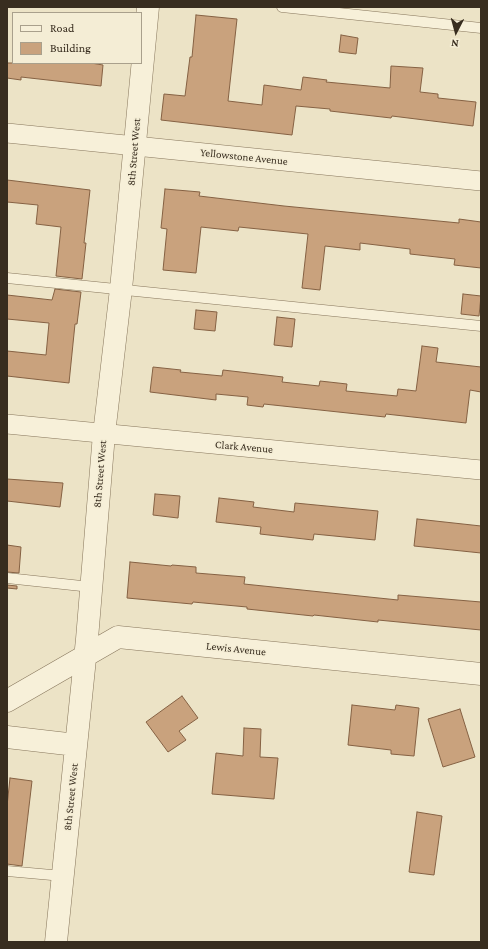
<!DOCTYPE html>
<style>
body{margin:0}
#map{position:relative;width:488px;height:949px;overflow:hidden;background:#ece3c6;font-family:"Crimson Pro",serif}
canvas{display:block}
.frame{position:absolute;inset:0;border:8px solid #382d1f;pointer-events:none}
.legend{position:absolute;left:12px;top:12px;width:130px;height:52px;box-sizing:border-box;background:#f4edd5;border:1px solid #a9a08c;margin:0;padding:5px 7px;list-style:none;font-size:12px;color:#382d1f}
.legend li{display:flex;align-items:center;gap:8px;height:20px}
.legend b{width:20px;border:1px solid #a9a08c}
.north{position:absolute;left:436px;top:12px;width:40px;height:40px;-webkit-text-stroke:3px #f4edd5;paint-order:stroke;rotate:186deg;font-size:11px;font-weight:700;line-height:16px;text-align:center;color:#382d1f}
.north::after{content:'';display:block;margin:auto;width:14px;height:18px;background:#382d1f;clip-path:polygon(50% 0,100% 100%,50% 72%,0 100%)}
</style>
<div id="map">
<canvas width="488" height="949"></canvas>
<div class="frame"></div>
<ul class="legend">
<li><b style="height:5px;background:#f7f0d9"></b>Road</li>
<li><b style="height:11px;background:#c9a27d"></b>Building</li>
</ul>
<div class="north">N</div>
</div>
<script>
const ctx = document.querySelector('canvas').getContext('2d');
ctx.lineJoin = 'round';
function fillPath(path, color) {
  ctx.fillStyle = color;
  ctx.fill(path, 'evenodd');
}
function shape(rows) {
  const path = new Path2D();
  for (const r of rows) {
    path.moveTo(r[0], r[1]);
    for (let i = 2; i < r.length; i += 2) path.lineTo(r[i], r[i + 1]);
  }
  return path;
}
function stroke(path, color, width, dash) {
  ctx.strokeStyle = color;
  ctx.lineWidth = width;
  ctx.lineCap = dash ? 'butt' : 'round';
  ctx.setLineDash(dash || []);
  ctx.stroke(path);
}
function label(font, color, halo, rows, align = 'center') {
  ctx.font = font + ' "Crimson Pro",serif';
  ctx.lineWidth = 3;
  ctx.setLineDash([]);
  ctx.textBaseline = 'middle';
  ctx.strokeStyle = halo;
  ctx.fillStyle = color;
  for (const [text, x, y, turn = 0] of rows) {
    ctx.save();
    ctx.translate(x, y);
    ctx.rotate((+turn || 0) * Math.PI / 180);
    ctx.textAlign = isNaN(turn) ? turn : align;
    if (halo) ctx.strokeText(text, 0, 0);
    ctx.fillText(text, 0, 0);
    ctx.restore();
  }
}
const building = shape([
 [196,15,237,19,228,101,262,105,264,85,301,90,303,77,327,80,326,82,390,88,391,66,423,68,420,92,438,94,438,98,476,102,473,126,392,116,391,118,330,111,330,109,296,106,292,135,161,120,164,94,185,96,190,57,192,57,196,15],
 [341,35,358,38,356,54,339,52,341,35],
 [7,63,91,63,103,65,101,86,21,77,21,80,7,78,7,63],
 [7,180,90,190,84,243,86,243,82,279,56,276,61,227,36,224,38,205,7,202,7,180],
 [165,189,200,192,199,196,284,206,459,223,459,219,481,222,481,268,454,265,455,259,410,254,410,249,360,243,360,250,325,246,320,290,302,288,308,234,239,227,238,231,201,227,196,273,163,270,167,229,161,228,165,189],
 [55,289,81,292,77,324,75,324,69,383,7,376,7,351,46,355,49,323,7,319,7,295,52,300,55,289],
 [463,294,481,296,479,316,461,314,463,294],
 [196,310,217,312,215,331,194,329,196,310],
 [277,317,295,319,292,347,274,345,277,317],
 [422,346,438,348,436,362,481,367,481,392,470,390,466,423,386,414,385,417,264,404,263,407,247,405,248,397,216,394,216,400,150,392,153,367,181,370,180,372,222,376,223,370,283,377,282,382,319,386,320,381,347,384,346,391,397,396,398,389,416,391,422,346],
 [7,479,63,483,60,507,7,501,7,479],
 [155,494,180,496,178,518,153,515,155,494],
 [219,498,254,502,253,507,294,512,295,503,378,511,375,540,314,534,313,540,260,534,261,527,216,522,219,498],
 [417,519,481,526,481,553,414,546,417,519],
 [7,545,21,547,19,573,7,572,7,545],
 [130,562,171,566,172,565,196,567,196,573,245,577,244,584,398,600,398,595,481,602,481,630,378,620,378,622,314,615,313,616,247,609,247,607,193,602,192,604,127,598,130,562],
 [7,585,17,586,17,589,7,588,7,585],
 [182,696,198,718,179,731,186,740,168,752,146,722,182,696],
 [352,705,395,710,396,705,419,708,414,756,391,754,391,750,348,745,352,705],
 [460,709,475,757,443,767,428,719,460,709],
 [244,728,261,729,260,757,278,758,274,799,212,794,216,753,243,756,244,728],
 [10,778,32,781,22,866,7,864,7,806,10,778],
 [417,812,442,816,434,875,409,872,417,812]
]);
const service = shape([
 [282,7,481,28],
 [7,278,481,326],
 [7,578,91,587],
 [7,871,63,876]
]);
const minor = shape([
 [7,133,481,181],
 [7,424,481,470]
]);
const tertiary = shape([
 [7,701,118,637,481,674],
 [7,737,76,745],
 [56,942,87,639,104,434,121,289,148,7]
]);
const streetNames = [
 ["8th Street West",134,152,-85],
 ["Yellowstone Avenue",244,157,6],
 ["Clark Avenue",244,447,5],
 ["8th Street West",100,474,-85],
 ["Lewis Avenue",236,649,6],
 ["8th Street West",71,797,-84]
];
fillPath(building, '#c9a27d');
stroke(building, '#856143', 1);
stroke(service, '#87765c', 11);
stroke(minor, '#87765c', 20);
stroke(tertiary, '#87765c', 23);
stroke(service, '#f7f0d9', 10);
stroke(minor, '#f7f0d9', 19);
stroke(tertiary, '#f7f0d9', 22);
label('11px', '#382d1f', '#f4edd5', streetNames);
</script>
